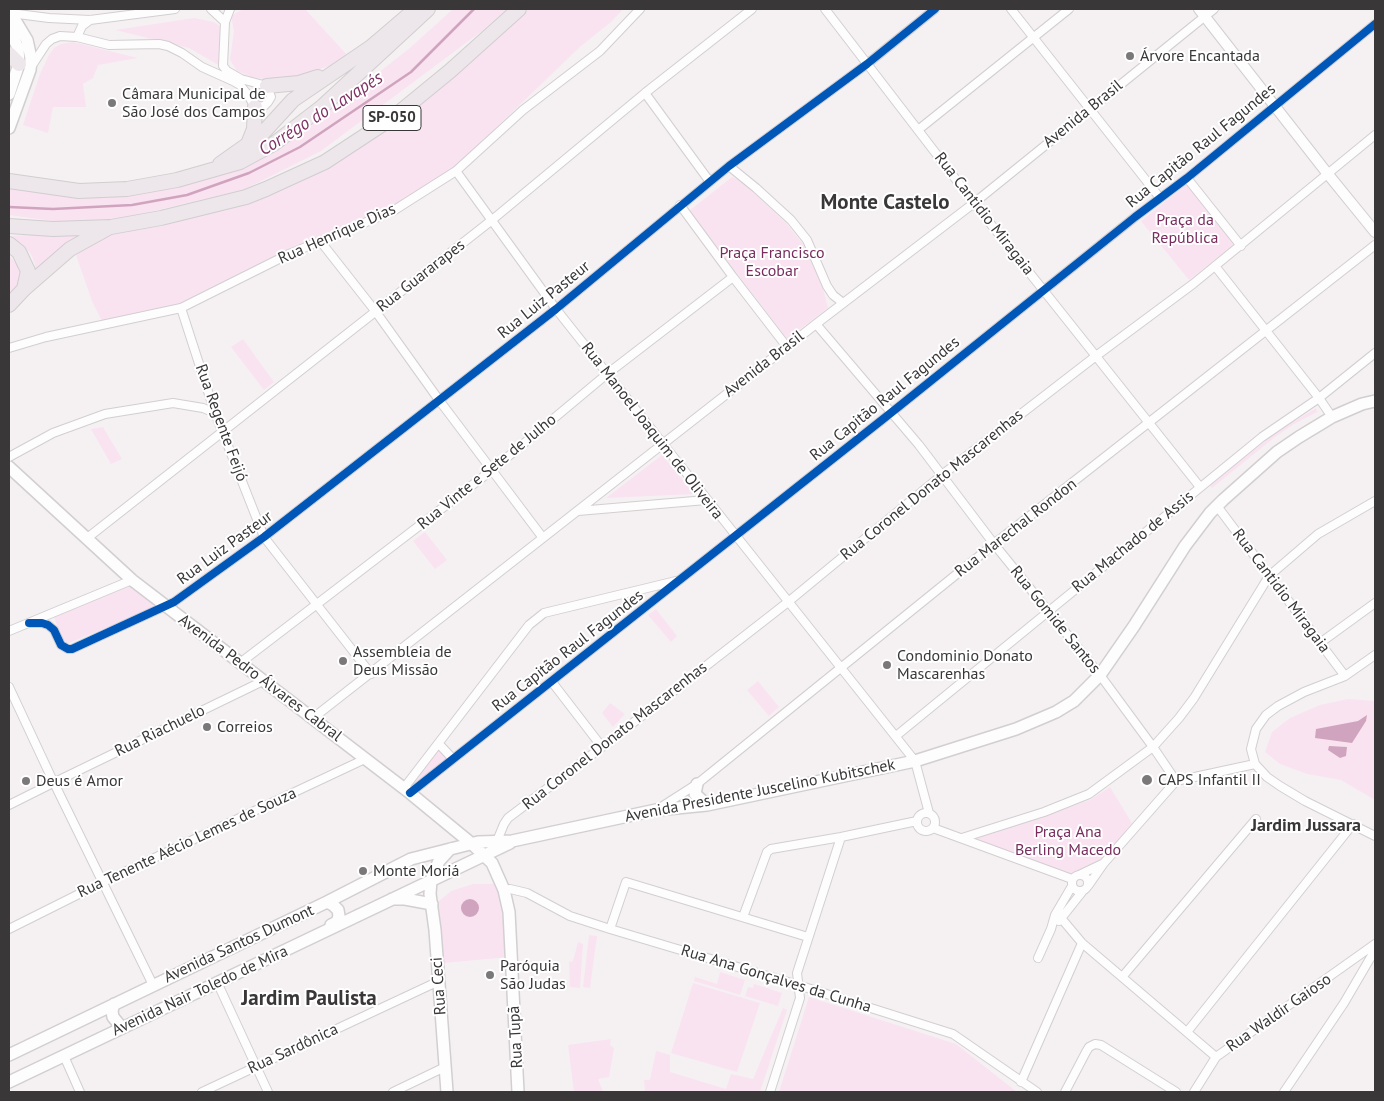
<!DOCTYPE html>
<meta charset="utf-8">
<style>
body{margin:0}
#map{position:relative;width:1384px;height:1101px;overflow:hidden;background:#f5f1f3;font-family:"PT Sans",sans-serif}
canvas{display:block}
.frame{position:absolute;inset:0;border:10px solid #393738;pointer-events:none}
</style>
<div id="map">
<canvas width="1384" height="1101"></canvas>
<div class="frame"></div>
</div>
<script>
const ctx = document.querySelector('canvas').getContext('2d');
ctx.lineJoin = 'round';
function fillPath(path, color) {
  ctx.fillStyle = color;
  ctx.fill(path, 'evenodd');
}
function shape(rows) {
  const path = new Path2D();
  for (const r of rows) {
    if (r.length === 3) {
      path.moveTo(r[0] + r[2], r[1]);
      path.arc(r[0], r[1], r[2], 0, 2 * Math.PI);
      continue;
    }
    path.moveTo(r[0], r[1]);
    for (let i = 2; i < r.length; i += 2) path.lineTo(r[i], r[i + 1]);
  }
  return path;
}
function stroke(path, color, width, dash) {
  ctx.strokeStyle = color;
  ctx.lineWidth = width;
  ctx.lineCap = dash ? 'butt' : 'round';
  ctx.setLineDash(dash || []);
  ctx.stroke(path);
}
function label(font, color, halo, rows, align = 'center') {
  ctx.font = font + ' "PT Sans",sans-serif';
  ctx.lineWidth = 4;
  ctx.setLineDash([]);
  ctx.textBaseline = 'middle';
  ctx.strokeStyle = halo;
  ctx.fillStyle = color;
  for (const [text, x, y, turn = 0] of rows) {
    ctx.save();
    ctx.translate(x, y);
    ctx.rotate((+turn || 0) * Math.PI / 180);
    ctx.textAlign = isNaN(turn) ? turn : align;
    if (halo) ctx.strokeText(text, 0, 0);
    ctx.fillText(text, 0, 0);
    ctx.restore();
  }
}
const green = shape([
 [243,9,305,9,348,56,341,62,302,75,269,80,252,77,237,71,230,60,234,31,231,16],
 [453,9,507,9,482,31,321,151,243,190,111,221,52,221,9,215,9,188,86,198,180,184,275,150,307,129,411,47],
 [529,9,623,9,611,22,581,46,453,169,391,209,180,306,102,321,92,301,76,255,108,234,162,226,246,202,327,163,486,46],
 [194,18,214,22,221,27,220,66,189,48,115,30],
 [73,42,138,58,98,65,93,78,83,84,86,107,53,107,48,133,23,125,40,74,49,55,54,48,61,44],
 [732,177,741,181,786,223,803,244,823,288,828,308,787,339,689,211],
 [1187,184,1235,244,1189,280,1141,221],
 [82,232,35,275,35,264,31,254,22,244,9,236],
 [9,255,20,268,19,285,9,294],
 [243,339,274,382,264,390,231,347],
 [1316,408,1317,412,1294,424,1275,437,1212,488,1210,485,1275,433],
 [103,427,122,459,111,464,91,429],
 [662,455,694,494,606,498],
 [425,532,447,560,435,569,413,541],
 [133,585,153,604,152,609,64,645,54,617],
 [656,609,677,636,671,642,648,615],
 [758,681,779,707,769,716,747,690],
 [1348,699,1375,701,1375,800,1341,780,1307,774,1280,764,1265,752,1272,732,1290,718,1320,705],
 [610,703,625,714,613,727,602,713],
 [441,750,446,756,447,761,415,786,411,783,437,751],
 [1110,787,1132,823,1105,857,1071,876,975,839,1090,800],
 [473,884,496,884,504,912,509,957,444,963,437,907,439,901,451,891],
 [589,935,597,936,590,988,583,987],
 [578,942,583,944,580,988,570,987,569,962,573,961],
 [720,972,745,980,740,995,694,981,695,977,717,984],
 [693,983,760,1003,737,1072,671,1053],
 [754,984,782,993,778,1006,745,996,748,987,753,988],
 [809,997,956,1044,1017,1092,779,1092],
 [783,1008,787,1010,760,1092,645,1092,644,1080,650,1080,656,1051,670,1055,670,1072,726,1089,731,1074,753,1079],
 [611,1039,610,1045,614,1048,609,1077,598,1079,603,1092,574,1092,568,1045]
]);
const water = shape([
 [1367,715,1366,721,1352,743,1315,738,1316,729,1358,721],
 [1329,746,1347,747,1346,756,1340,758,1328,750],
 [470,908,9]
]);
const stream = shape([
 [9,207,53,209,132,205,187,195,249,173,300,147,411,72,474,9]
]);
const minor = shape([
 [211,9,225,22],
 [825,9,974,203,1200,487],
 [1011,9,1160,198],
 [10,13,49,18,90,20,175,9],
 [77,37,82,26,90,20],
 [31,67,46,44,52,39,60,36,77,37,109,45,159,44,168,46,182,53,202,67,233,81,240,85,248,95,255,107,264,106,268,102,271,97,267,86,241,79,227,71,223,66,225,22,230,9],
 [645,93,710,182],
 [918,130,1069,9],
 [729,166,756,188,791,220,807,240,827,286,833,295,843,303],
 [456,171,556,309,915,761,929,813],
 [1187,178,1241,246],
 [680,205,733,277,787,347],
 [321,242,376,312,439,400,543,538],
 [1215,266,1319,398,1332,417],
 [181,308,215,413,264,537,371,674],
 [816,324,919,445,994,544,1100,675,1153,747,1176,781],
 [9,348,46,337,181,308,289,254,393,211,456,171,523,110,600,51,640,9],
 [9,457,53,433,105,414,173,403,203,408,215,413],
 [1217,506,1345,676],
 [578,511,706,500],
 [86,539,492,220,645,93,752,9],
 [29,623,42,623,48,625,54,630,61,645,68,649,72,649,174,602,264,537,556,309,729,166,867,64,935,9],
 [9,631,132,580],
 [1320,643,1375,603],
 [1375,655,1345,676,1304,692,1278,706,1266,715,1256,729,1251,749,1255,764,1267,777,1280,786,1305,801,1375,836],
 [240,663,492,470,607,374,733,277],
 [552,682,602,747],
 [9,687,52,779],
 [313,718,816,324,974,203,1214,9],
 [896,736,1262,437,1319,398,1375,353],
 [439,744,453,759],
 [57,781,263,681],
 [1176,781,1255,764],
 [56,787,153,985],
 [404,788,529,625,544,613,676,581],
 [410,793,892,412,1135,217,1187,178,1375,24],
 [9,805,49,785],
 [658,809,697,784,994,544,1375,245],
 [926,822,9],
 [933,828,1072,879],
 [962,838,1044,812,1089,794,1153,747,1179,718,1194,698,1269,576,1318,534,1375,501],
 [497,841,504,824,508,818,602,747,788,602,942,475,1096,356,1193,284,1375,135],
 [1080,883,8],
 [1079,875,1102,864],
 [1088,886,1104,863,1176,781],
 [504,890,510,889,527,893,570,916,610,929,798,985,953,1034,1037,1092],
 [1055,915,1061,918,1082,943,1216,1057],
 [743,917,767,852,771,849,841,837,917,821],
 [1059,921,1082,892],
 [9,929,103,882,365,759],
 [610,929,626,882,808,937],
 [1038,958,1051,929,1055,915,1072,886],
 [1123,976,1256,819],
 [217,982,268,1092],
 [1187,1032,1353,824],
 [64,1056,80,1092],
 [1021,1082,1082,943],
 [202,1092,439,981],
 [393,1092,445,1067],
 [770,1092,800,998,797,973,841,837],
 [1065,1092,1086,1052,1089,1047,1095,1044,1101,1045,1176,1092],
 [1194,1092,1216,1057,1375,944],
 [1284,1092,1344,1003,1375,950]
]);
const tertiary = shape([
 [1199,9,1327,173,1375,232]
]);
const secondary = shape([
 [9,10,27,40,31,58,30,70,9,128],
 [9,28,18,48,19,64,9,94],
 [9,467,132,580,410,793,472,844,492,863,504,890,509,912,518,1092],
 [697,784,695,794,707,805],
 [392,899,405,899,432,904],
 [327,902,333,905,338,910,339,916,337,922,331,925],
 [114,1004,112,1011,113,1017,122,1028],
 [9,1055,327,902,411,859,478,842,512,841,656,810,707,805,915,761,1016,729,1056,712,1074,701,1100,675,1134,626,1185,546,1210,513,1223,500,1277,452,1299,437,1332,417,1362,404,1375,401],
 [9,1082,510,843],
 [447,1092,435,930,430,894,431,880,435,870,439,861,450,849]
]);
const trunk = shape([
 [9,54,19,64],
 [267,86,299,83,318,77],
 [248,144,254,129,255,107],
 [220,164,261,135,293,100,371,47,412,12],
 [9,181,79,191,127,189,177,180,240,162,275,143,323,106,428,9],
 [9,226,53,229,111,227,161,218,246,197,266,189,325,162,395,116,450,71,519,9],
 [9,244,19,252,28,271,24,289],
 [9,305,24,289,70,249,108,228]
]);
const cycleway = shape([
 [29,623,42,623,48,625,54,630,61,645,68,649,72,649,174,602,264,537,556,309,729,166,867,64,935,9],
 [410,793,892,412,1135,217,1187,178,1375,24]
]);
const markers = [
 [1130,56,5,"#7b7879"],
 [112,103,5,"#7b7879"],
 [343,661,5,"#7b7879"],
 [887,665,5,"#7b7879"],
 [207,727,5,"#7b7879"],
 [1147,780,6,"#7b7879"],
 [26,781,5,"#7b7879"],
 [363,871,5,"#7b7879"],
 [490,975,5,"#7b7879"]
];
const shields = [
 [392,118,58]
];
const shieldNames = [
 ["SP-050",392,118]
];
const poiNames = [
 ["Árvore Encantada",1140,56],
 ["Câmara Municipal de",122,94],
 ["São José dos Campos",122,112],
 ["Assembleia de",353,652],
 ["Deus Missão",353,670],
 ["Condominio Donato",897,656],
 ["Mascarenhas",897,674],
 ["Correios",217,727],
 ["CAPS Infantil II",1158,780],
 ["Deus é Amor",36,781],
 ["Monte Moriá",373,871],
 ["Paróquia",500,966],
 ["São Judas",500,984]
];
const streetNames = [
 ["Avenida Brasil",1083,114,-39],
 ["Rua Capitão Raul Fagundes",1201,146,-39],
 ["Rua Cantidio Miragaia",984,214,52],
 ["Rua Henrique Dias",337,234,-24],
 ["Rua Guararapes",421,276,-38],
 ["Rua Luiz Pasteur",544,300,-39],
 ["Avenida Brasil",764,364,-38],
 ["Rua Capitão Raul Fagundes",885,399,-39],
 ["Rua Regente Feijó",221,423,70],
 ["Rua Manoel Joaquim de Oliveira",652,431,52],
 ["Rua Vinte e Sete de Julho",487,472,-39],
 ["Rua Coronel Donato Mascarenhas",932,485,-39],
 ["Rua Marechal Rondon",1016,528,-38],
 ["Rua Machado de Assis",1133,542,-39],
 ["Rua Luiz Pasteur",225,548,-36],
 ["Rua Cantidio Miragaia",1281,591,53],
 ["Rua Gomide Santos",1055,620,51],
 ["Rua Capitão Raul Fagundes",568,651,-38],
 ["Avenida Pedro Álvares Cabral",260,678,37],
 ["Rua Riachuelo",160,731,-26],
 ["Rua Coronel Donato Mascarenhas",615,736,-38],
 ["Avenida Presidente Juscelino Kubitschek",760,791,-11],
 ["Rua Tenente Aécio Lemes de Souza",187,843,-25],
 ["Avenida Santos Dumont",239,944,-25],
 ["Rua Ana Gonçalves da Cunha",776,979,17],
 ["Rua Ceci",439,986,-94],
 ["Avenida Nair Toledo de Mira",200,991,-25],
 ["Rua Waldir Gaioso",1279,1013,-35],
 ["Rua Tupã",516,1037,-93],
 ["Rua Sardônica",293,1049,-25]
];
const parkNames = [
 ["Praça da",1185,220],
 ["República",1185,238],
 ["Praça Francisco",772,253],
 ["Escobar",772,271],
 ["Praça Ana",1068,832],
 ["Berling Macedo",1068,850]
];
const waterNames = [
 ["Corrégo do Lavapés",321,114,-32]
];
const neighbourhoodNames = [
 ["Jardim Jussara",1306,826]
];
const districtNames = [
 ["Monte Castelo",885,203],
 ["Jardim Paulista",309,999]
];
fillPath(green, '#f9e3f0');
fillPath(water, '#d0a4be');
stroke(stream, '#d0a4be', 2.5);
stroke(minor, '#d2cfd0', 10);
stroke(tertiary, '#d2cfd0', 12);
stroke(secondary, '#d2cfd0', 14);
stroke(trunk, '#d0cecf', 16);
stroke(minor, '#fefdfd', 8);
stroke(tertiary, '#fefdfd', 10);
stroke(secondary, '#fefdfd', 11);
stroke(trunk, '#ede6ea', 14);
stroke(cycleway, '#0057b8', 8);
for (const [x, y, r, color] of markers) {
  const dot = new Path2D();
  dot.arc(x, y, r, 0, 2 * Math.PI);
  ctx.fillStyle = color;
  ctx.fill(dot);
  stroke(dot, '#fff', 2);
}
for (const [x, y, w] of shields) {
  const box = new Path2D();
  box.roundRect(x - w / 2, y - 12.5, w, 25, 4);
  ctx.fillStyle = '#fff';
  ctx.fill(box);
  stroke(box, '#393738', 1);
}
label('bold 15px', '#393738', null, shieldNames);
label('16px', '#393738', '#fff', poiNames, 'left');
label('16px', '#393738', '#fff', streetNames);
label('16px', '#782d5e', '#fff', parkNames);
label('italic 18px', '#7e3364', '#fff', waterNames);
label('bold 18px', '#393738', '#fff', neighbourhoodNames);
label('bold 21px', '#393738', '#fff', districtNames);
</script>
